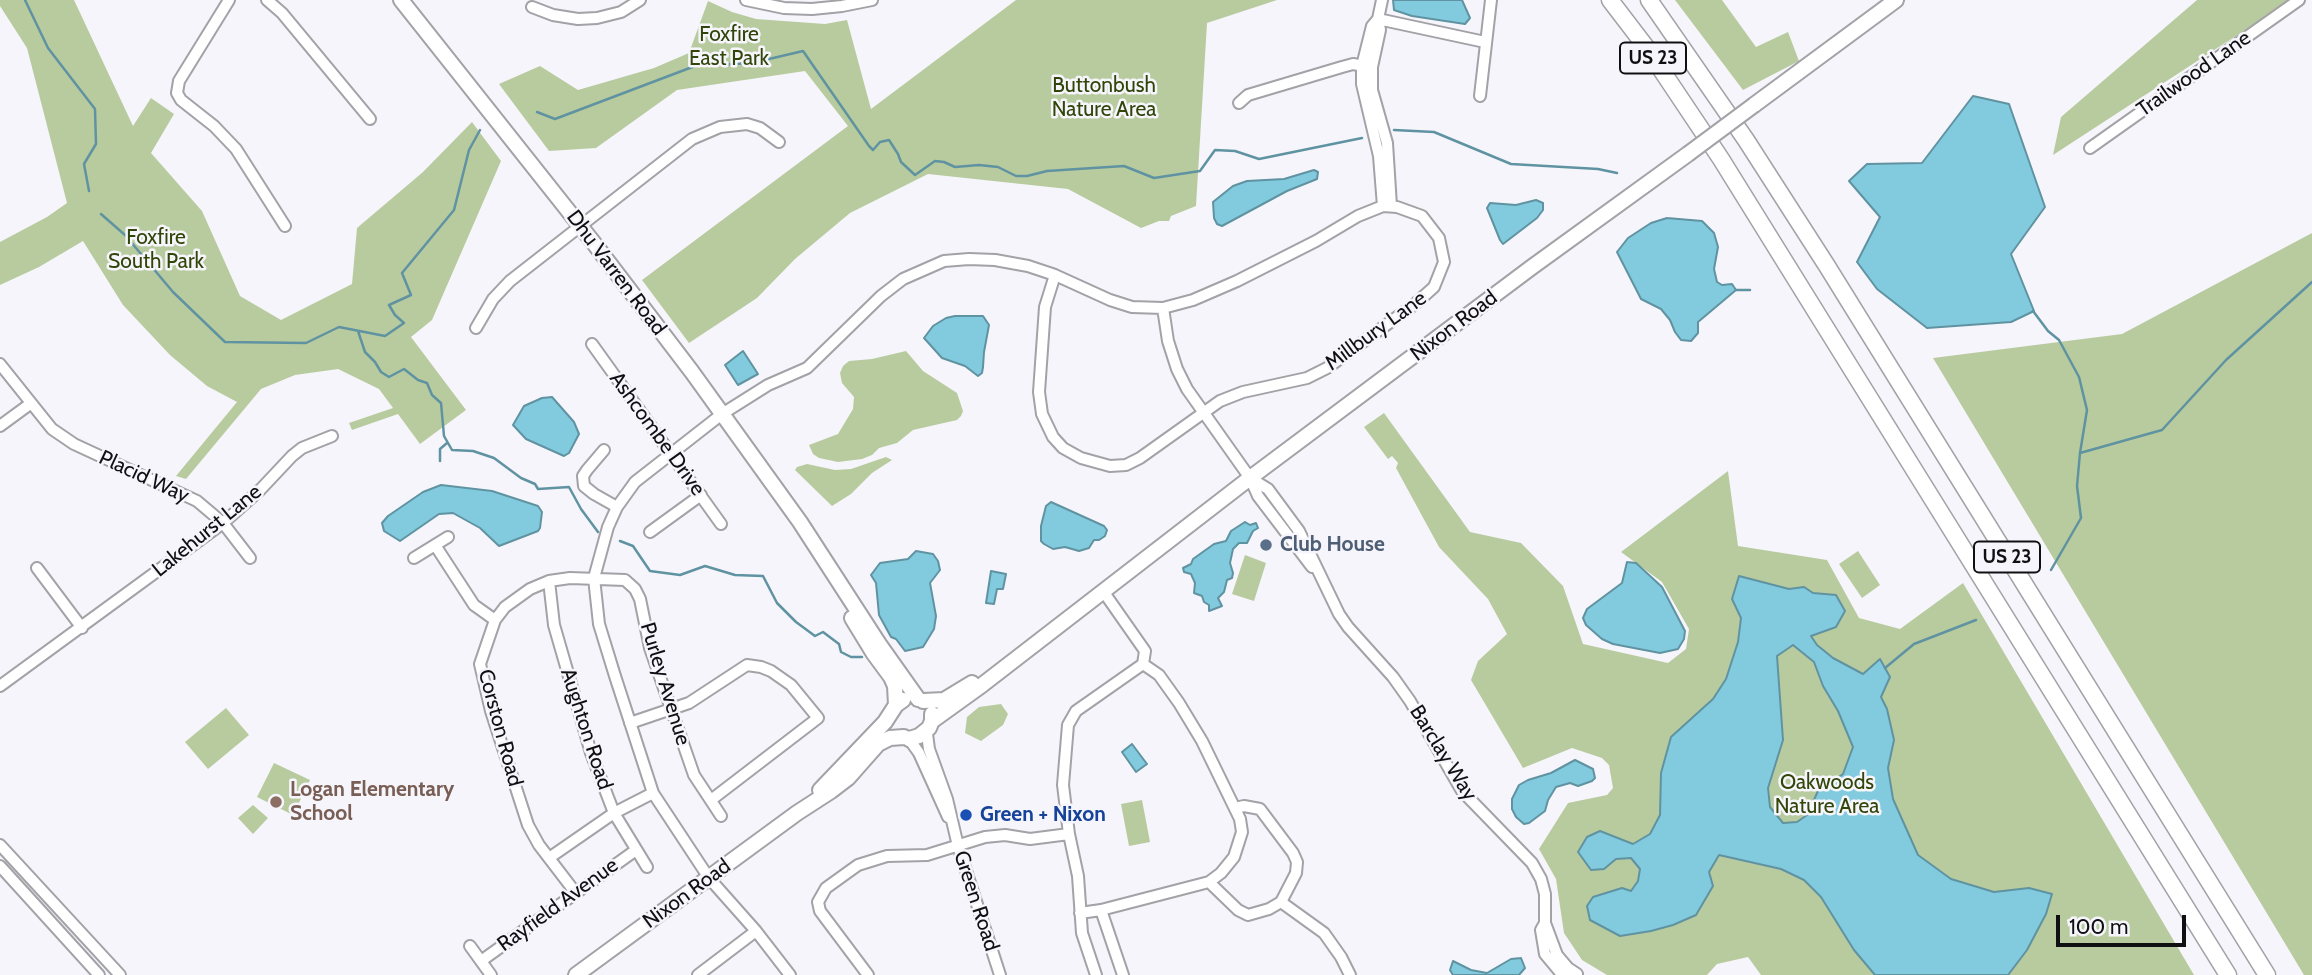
<!DOCTYPE html>
<style>
body{margin:0}
#map{position:relative;width:2312px;height:975px;overflow:hidden;background:#f6f5fb;font-family:Cabin,sans-serif}
canvas{display:block}
.scale{position:absolute;left:2056px;top:915px;width:130px;height:32px;box-sizing:border-box;border:4px solid #101012;border-top:0;padding-left:9px;font-size:21px;line-height:24px;white-space:nowrap;color:#101012;-webkit-text-stroke:5px #f6f5fb;paint-order:stroke}
</style>
<div id="map">
<canvas width="2312" height="975"></canvas>
<div class="scale">100 m</div>
</div>
<script>
const ctx = document.querySelector('canvas').getContext('2d');
ctx.lineJoin = 'round';
function fillPath(path, color) {
  ctx.fillStyle = color;
  ctx.fill(path, 'evenodd');
}
function shape(rows) {
  const path = new Path2D();
  for (const r of rows) {
    path.moveTo(r[0], r[1]);
    for (let i = 2; i < r.length; i += 2) path.lineTo(r[i], r[i + 1]);
  }
  return path;
}
function stroke(path, color, width, dash) {
  ctx.strokeStyle = color;
  ctx.lineWidth = width;
  ctx.lineCap = dash ? 'butt' : 'round';
  ctx.setLineDash(dash || []);
  ctx.stroke(path);
}
function label(font, color, halo, rows, align = 'center') {
  ctx.font = font + ' Cabin,sans-serif';
  ctx.lineWidth = 5;
  ctx.setLineDash([]);
  ctx.textBaseline = 'middle';
  ctx.strokeStyle = halo;
  ctx.fillStyle = color;
  for (const [text, x, y, turn = 0] of rows) {
    ctx.save();
    ctx.translate(x, y);
    ctx.rotate((+turn || 0) * Math.PI / 180);
    ctx.textAlign = isNaN(turn) ? turn : align;
    if (halo) ctx.strokeText(text, 0, 0);
    ctx.fillText(text, 0, 0);
    ctx.restore();
  }
}
const green = shape([
 [0,0,74,0,133,126,151,98,174,114,151,153,202,211,240,296,281,320,352,284,357,228,423,172,472,122,501,161,432,320,411,337,466,410,420,444,398,414,352,430,349,423,393,408,379,389,338,369,295,375,261,389,186,479,176,476,237,402,207,386,170,355,123,305,83,241,39,267,0,285,0,242,47,217,67,203,27,48,0,6],
 [1016,0,1277,0,1207,23,1196,206,1171,216,1169,221,1159,221,1141,228,1068,189,928,174,850,213,795,259,757,298,689,343,642,280,848,126,805,71,677,90,596,148,549,151,499,84,540,66,578,90,654,68,689,53,708,1,732,12,756,19,825,24,847,20,871,109],
 [1675,0,1722,0,1756,47,1788,32,1799,61,1743,90],
 [2197,0,2291,0,2053,155,2061,117],
 [2312,233,2312,975,2304,975,1933,358,2122,334],
 [906,351,923,371,957,393,963,411,961,416,957,420,913,430,897,443,879,448,872,455,862,459,838,462,819,458,813,454,809,445,838,434,853,409,854,397,842,383,840,373,843,366,849,361,872,359],
 [1384,413,1470,532,1521,543,1563,586,1583,644,1668,663,1686,649,1689,629,1662,582,1621,552,1728,471,1738,546,1827,560,1859,618,1900,629,1963,583,2194,975,1761,975,1748,957,1717,964,1707,975,1607,975,1582,960,1564,933,1556,879,1539,849,1568,803,1607,795,1613,788,1609,765,1602,758,1572,748,1523,768,1471,680,1478,661,1507,634,1488,599,1439,547,1396,468,1398,463,1392,456,1388,459,1364,427],
 [886,457,892,460,872,473,851,494,832,506,795,470,797,467,807,464,835,470,851,469],
 [1858,551,1880,585,1862,598,1839,564],
 [1245,555,1266,563,1254,601,1232,594],
 [1001,704,1008,714,1003,725,981,741,965,733,967,717,979,707],
 [226,708,249,735,208,769,185,742],
 [274,763,310,780,293,815,257,797],
 [1142,800,1150,842,1129,846,1121,804],
 [253,805,268,818,253,834,238,818]
]);
const water = shape([
 [1393,0,1462,0,1470,18,1465,24,1412,16,1394,10,1393,0],
 [1973,96,2009,104,2045,207,2011,254,2034,311,2011,322,1927,328,1877,289,1857,262,1880,217,1849,181,1867,164,1922,163,1973,96],
 [1314,170,1318,172,1317,179,1287,191,1222,226,1217,224,1214,218,1213,202,1233,186,1247,181,1284,179,1314,170],
 [1536,200,1543,203,1543,210,1537,218,1503,244,1500,240,1487,208,1490,203,1516,205,1536,200],
 [1667,218,1702,221,1714,233,1718,247,1714,269,1717,282,1722,285,1732,284,1736,290,1698,322,1698,333,1691,341,1681,340,1675,332,1670,320,1661,309,1641,299,1617,252,1628,238,1651,223,1667,218],
 [955,316,983,316,989,325,984,352,983,367,982,373,978,376,965,366,942,358,924,338,933,326,946,318,955,316],
 [743,351,758,374,738,385,725,365,743,351],
 [552,397,574,422,579,434,569,453,564,456,526,439,513,425,524,406,542,398,552,397],
 [441,485,492,491,538,506,542,512,540,528,538,531,499,546,480,528,453,513,439,514,400,541,384,531,382,523,388,516,423,492,441,485],
 [1051,502,1104,526,1107,530,1105,536,1099,540,1094,540,1089,548,1079,551,1065,547,1053,549,1044,544,1041,541,1041,526,1046,506,1051,502],
 [1245,522,1250,525,1256,523,1258,528,1253,531,1247,543,1239,543,1233,549,1230,563,1233,573,1232,578,1227,580,1224,592,1218,598,1222,606,1209,611,1209,605,1204,602,1202,596,1194,593,1195,583,1191,574,1184,572,1183,568,1191,564,1193,559,1214,544,1226,541,1231,531,1245,522],
 [916,551,933,554,938,561,940,570,930,583,936,616,934,629,923,647,905,651,896,639,891,637,879,615,876,583,871,575,880,563,908,559,916,551],
 [1627,562,1636,563,1662,587,1685,631,1684,639,1678,649,1660,653,1613,644,1602,639,1586,625,1583,618,1587,609,1622,583,1627,562],
 [991,571,1006,574,1003,589,997,589,994,604,986,603,991,571],
 [1739,576,1789,589,1804,587,1813,593,1836,595,1845,611,1836,627,1811,636,1817,645,1833,658,1863,674,1880,659,1890,677,1881,697,1887,709,1894,740,1888,768,1893,799,1918,855,1951,879,1994,892,2029,888,2052,894,2046,914,2027,950,2008,975,1875,975,1854,950,1821,897,1804,880,1781,869,1719,855,1709,872,1713,886,1696,915,1673,925,1651,931,1620,936,1590,920,1587,906,1593,897,1622,888,1631,891,1638,881,1640,869,1631,858,1616,859,1604,869,1591,870,1578,852,1587,837,1600,831,1633,844,1650,834,1660,815,1661,773,1671,737,1713,699,1726,679,1738,642,1741,618,1732,599,1739,576],
 [1793,645,1814,662,1823,686,1838,711,1853,747,1843,774,1818,791,1807,815,1797,822,1783,823,1770,807,1768,788,1783,740,1777,656,1793,645],
 [1132,744,1147,764,1136,772,1122,752,1132,744],
 [1575,760,1593,769,1595,778,1592,781,1578,786,1570,783,1556,787,1548,800,1545,811,1529,823,1524,824,1516,817,1512,809,1512,799,1519,785,1528,780,1551,773,1575,760],
 [1521,958,1525,968,1519,975,1453,975,1450,970,1453,961,1471,970,1487,973,1511,959,1521,958]
]);
const stream = shape([
 [25,0,48,48,95,109,96,144,84,164,89,191],
 [537,112,555,119,695,66,752,63,803,51,869,146,873,150,880,142,889,140,898,154,901,162,915,175,935,161,944,162,955,167,979,165,998,167,1016,176,1027,176,1047,171,1124,166,1154,178,1200,171,1215,150,1235,151,1259,159,1362,138],
 [1394,130,1434,132,1511,164,1598,169,1617,173],
 [101,214,125,235,173,292,225,342,306,343,339,327,385,336,404,323,395,315,389,305,411,295,402,273,454,210,469,150,480,130],
 [1736,290,1750,290],
 [2033,311,2048,331,2059,340,2079,377,2087,410,2080,453,2162,430,2226,360,2312,282],
 [358,331,365,352,375,362,381,372,389,377,404,369,418,380,427,383,432,395,441,403,444,436,452,450,473,451,494,458,521,478,535,484,538,489,569,487,581,509,598,532],
 [440,461,440,449,447,443],
 [620,541,633,546,650,571,680,575,705,566,735,575,763,576,777,603,796,622,815,636,823,632,839,644,841,652,851,657,862,657],
 [2051,570,2081,518,2077,486,2080,453],
 [1885,668,1914,644,1976,620]
]);
const minor = shape([
 [229,0,179,81,177,93,181,100,214,126,236,149,285,226],
 [267,0,282,13,370,119],
 [746,0,784,8,812,9,842,6,872,0],
 [1382,0,1378,19,1380,30,1372,67,1372,90,1387,143,1391,206],
 [532,7,553,15,578,19,597,18,621,12,640,0],
 [1378,19,1372,26,1362,66,1362,84,1379,156,1383,206],
 [1378,19,1485,42],
 [1480,96,1491,0],
 [1239,103,1248,95,1342,67,1353,64,1369,67],
 [2090,148,2299,0],
 [1163,308,1168,341,1177,369,1187,389,1250,478,1258,496,1312,567],
 [476,328,493,299,510,281,692,139,720,127,747,124,760,128,779,142],
 [592,344,721,524],
 [0,364,52,429,74,444,197,501,223,523,250,558],
 [0,426,30,404],
 [604,450,587,470,583,476,584,486,594,494,617,507],
 [1250,478,1268,489,1299,531,1339,614,1348,627,1393,677,1410,701,1462,791,1532,863,1541,879,1545,894,1545,923,1541,930,1545,954,1560,972,1577,974],
 [650,532,701,495],
 [435,545,474,605,495,620],
 [414,558,448,537],
 [37,568,82,628],
 [549,581,554,625,591,753,614,813,647,867],
 [1103,591,1145,651,1143,664,1159,675,1179,703,1202,741,1240,819,1242,832,1234,857,1221,873,1209,882],
 [0,686,223,523,260,490,292,456,302,448,332,436],
 [630,723,689,703,747,665,761,667,771,671,791,685,818,718,711,800],
 [929,728,927,734,929,749,947,799,958,846,1000,975],
 [905,738,909,739,919,753,948,817],
 [0,845,120,975],
 [549,858,614,813,653,793],
 [0,866,99,975],
 [575,892,539,845,528,825,491,711,480,664,495,620,505,607,530,589,549,581,570,578,625,580,635,589,640,599,650,648,694,775,721,816],
 [1281,902,1324,933,1341,957,1350,975],
 [1101,910,1123,975],
 [1080,913,1101,910,1209,882,1238,910,1248,915,1269,909,1281,902,1296,873,1297,862,1293,853,1260,809,1244,806,1235,808],
 [1545,923,1557,955,1568,968,1577,974],
 [470,946,491,975],
 [481,961,636,850],
 [698,975,756,931],
 [790,975,756,931,709,878,653,793,615,676,599,624,594,578,608,527,617,507,635,482,722,414,768,385,807,368,881,296,903,279,944,261,969,259,995,260,1028,266,1055,275,1110,300,1132,307,1163,308,1193,300,1237,281,1316,241,1358,216,1383,206,1397,207,1422,216,1439,238,1444,262,1434,287,1415,304,1327,368,1307,378,1243,392,1220,401,1140,458,1126,465,1110,466,1081,458,1063,448,1053,437,1042,414,1039,392,1045,307,1055,275],
 [868,975,820,911,818,902,826,888,858,865,887,856,927,855,985,837,1005,835,1030,839,1069,834],
 [1096,975,1082,933,1078,876,1069,834,1063,785,1068,725,1076,711,1143,664]
]);
const major = shape([
 [401,0,593,242,692,372,800,522,879,644,918,699],
 [1754,105,1896,0],
 [852,618,874,654,891,677,895,686,896,705],
 [923,701,944,700,972,683],
 [932,721,982,685,1250,478,1532,267,1688,154],
 [909,739,919,736,929,728,932,721,932,714],
 [820,790,885,722,896,705,903,700],
 [576,975,797,813,831,791,848,778,878,744,890,738,904,737]
]);
const highway = shape([
 [1610,0,1646,47,1721,159,2228,975],
 [1649,0,1746,140,1827,266,2267,975]
]);
const majorBridge = shape([
 [1688,154,1754,105]
]);
const markers = [
 [1266,545,7,"#5c6f8a"],
 [276,802,7,"#8d6e63"],
 [966,815,7,"#1a4fb4"]
];
const shields = [
 [1653,58,66],
 [2007,557,66]
];
const shieldNames = [
 ["US 23",1653,58],
 ["US 23",2007,557]
];
const parkNames = [
 ["Foxfire",729,35],
 ["East Park",729,59],
 ["Buttonbush",1104,86],
 ["Nature Area",1104,110],
 ["Foxfire",156,238],
 ["South Park",156,262],
 ["Oakwoods",1827,783],
 ["Nature Area",1827,807]
];
const streetNames = [
 ["Trailwood Lane",2194,74,-35],
 ["Dhu Varren Road",616,273,53],
 ["Nixon Road",1454,326,-37],
 ["Millbury Lane",1376,331,-36],
 ["Ashcombe Drive",657,434,54],
 ["Placid Way",144,477,25],
 ["Lakehurst Lane",207,531,-39],
 ["Purley Avenue",665,684,73],
 ["Corston Road",500,728,75],
 ["Aughton Road",586,729,72],
 ["Barclay Way",1443,753,58],
 ["Nixon Road",687,894,-36],
 ["Green Road",976,901,72],
 ["Rayfield Avenue",558,905,-36]
];
const serviceNames = [
 ["Club House",1280,545]
];
const educationNames = [
 ["Logan Elementary",290,790],
 ["School",290,814]
];
const transitNames = [
 ["Green + Nixon",980,815]
];
fillPath(green, '#b8cb9f');
fillPath(water, '#82cbde');
stroke(water, '#6093a1', 2);
stroke(stream, '#6093a1', 2.5);
stroke(minor, '#a2a2a7', 14);
stroke(major, '#a2a2a7', 18);
stroke(highway, '#a2a2a7', 19);
stroke(minor, '#fff', 10);
stroke(major, '#fff', 14);
stroke(highway, '#fff', 16);
stroke(majorBridge, '#a2a2a7', 18, []);
stroke(majorBridge, '#fff', 14);
for (const [x, y, r, color] of markers) {
  const dot = new Path2D();
  dot.arc(x, y, r, 0, 2 * Math.PI);
  ctx.fillStyle = color;
  ctx.fill(dot);
  stroke(dot, '#f6f5fb', 2.5);
}
for (const [x, y, w] of shields) {
  const box = new Path2D();
  box.roundRect(x - w / 2, y - 15.5, w, 31, 5);
  ctx.fillStyle = '#f6f5fb';
  ctx.fill(box);
  stroke(box, '#101012', 2);
}
label('bold 19px', '#101012', null, shieldNames);
label('21px', '#314508', '#f6f5fb', parkNames);
label('21px', '#101012', '#f6f5fb', streetNames);
label('bold 21px', '#4e5e75', '#f6f5fb', serviceNames, 'left');
label('bold 21px', '#785e54', '#f6f5fb', educationNames, 'left');
label('bold 21px', '#164399', '#f6f5fb', transitNames, 'left');
</script>
